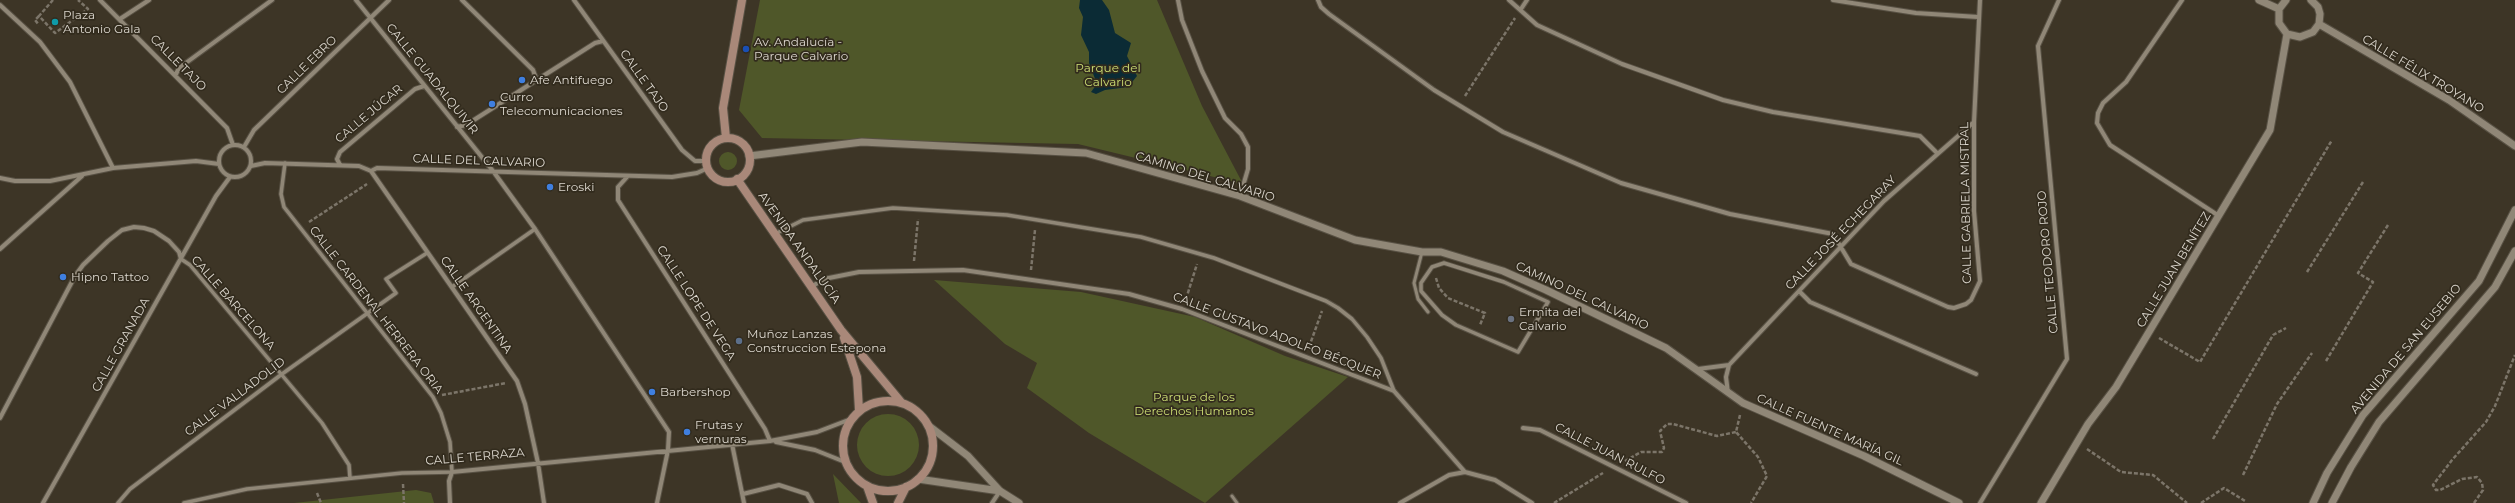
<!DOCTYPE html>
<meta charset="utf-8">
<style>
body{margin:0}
canvas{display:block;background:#3d3526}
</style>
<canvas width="2515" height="503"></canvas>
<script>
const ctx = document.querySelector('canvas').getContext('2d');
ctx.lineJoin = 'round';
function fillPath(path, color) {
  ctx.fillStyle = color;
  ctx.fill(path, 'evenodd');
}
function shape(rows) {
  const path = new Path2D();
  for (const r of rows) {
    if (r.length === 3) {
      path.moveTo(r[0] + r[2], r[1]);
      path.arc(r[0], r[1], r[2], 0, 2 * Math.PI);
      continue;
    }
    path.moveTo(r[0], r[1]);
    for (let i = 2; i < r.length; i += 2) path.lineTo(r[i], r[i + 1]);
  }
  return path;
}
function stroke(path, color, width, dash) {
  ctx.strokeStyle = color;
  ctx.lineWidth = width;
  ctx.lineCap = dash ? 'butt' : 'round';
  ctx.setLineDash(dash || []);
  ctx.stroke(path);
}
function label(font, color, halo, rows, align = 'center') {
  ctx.font = font + ' Montserrat,sans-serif';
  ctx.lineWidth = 3.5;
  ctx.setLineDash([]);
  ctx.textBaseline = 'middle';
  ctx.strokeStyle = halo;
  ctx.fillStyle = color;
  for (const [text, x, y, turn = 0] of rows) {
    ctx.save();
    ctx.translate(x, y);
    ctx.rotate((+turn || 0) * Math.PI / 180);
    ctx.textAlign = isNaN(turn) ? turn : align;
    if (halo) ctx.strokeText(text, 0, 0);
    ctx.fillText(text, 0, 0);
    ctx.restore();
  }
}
const green = shape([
 [760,0,1157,0,1202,106,1243,184,1078,144,762,138,739,110],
 [728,161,9],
 [934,280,1081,292,1195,317,1285,356,1348,377,1205,503,1089,433,1027,388,1037,363,1005,344],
 [888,445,31],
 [833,474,861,503,839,503],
 [416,490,431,493,434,503,294,503]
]);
const water = shape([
 [1080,0,1102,0,1109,10,1115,33,1131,43,1127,56,1137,76,1128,87,1105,90,1096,94,1091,92,1097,84,1089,63,1089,52,1081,35,1083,17,1079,8]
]);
const path = shape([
 [53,0,39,16,55,33,88,9,78,0],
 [39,16,35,20,39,25],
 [1465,96,1515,18],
 [309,222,367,184],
 [914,261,918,219],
 [1031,270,1035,230],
 [2307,272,2363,182],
 [1436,278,1439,288,1448,298,1485,313,1480,325],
 [1186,299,1197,264],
 [2159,338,2200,362,2332,140],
 [1309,347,1322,311],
 [2326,361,2373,282,2358,273,2388,225],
 [442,395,506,383],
 [1740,415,1736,432,1758,457,1767,476,1751,503],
 [2213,439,2273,335,2286,328],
 [2087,449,2121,472,2153,475,2187,503],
 [1625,461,1641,452,1662,452,1664,448,1660,431,1667,424,1673,424,1717,436,1736,432],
 [2243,475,2277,404,2312,353],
 [403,484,404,503],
 [317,493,321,503],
 [1554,503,1603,473],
 [2201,503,2224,488,2245,501],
 [2474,503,2483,490,2482,483,2477,477,2462,479,2440,490,2436,490,2433,485,2452,460,2486,422,2495,406,2515,355]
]);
const service = shape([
 [1422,252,1414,283,1418,299,1428,312],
 [1232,496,1237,503]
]);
const pedestrian = shape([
 [775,234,803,220,893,208,1007,215,1141,237,1214,258,1326,301,1338,308,1352,319,1367,337,1381,358,1394,391],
 [181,259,190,265,322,423,349,465,350,478],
 [1444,263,1504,282,1548,302,1518,352,1456,325,1442,315,1421,291,1421,283,1432,267,1444,263],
 [452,287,535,229],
 [118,503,130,489,282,374,396,293,386,279,427,253],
 [184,503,247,489,402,473,452,472,450,442,441,413,433,397,284,207,281,194,285,163]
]);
const minor = shape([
 [100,0,227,128,233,145],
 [356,0,493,171,535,229,669,432,668,450,657,503],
 [462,0,533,70,537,81],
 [574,0,682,150,695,161,706,161],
 [1178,0,1182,20,1202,71,1225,118,1241,134,1248,147,1248,169,1240,196],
 [1318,0,1321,7,1329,14,1434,90,1503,132,1621,183,1730,214,1833,234,1851,264,1948,307,1954,308,1966,304,1971,300,1980,281,1974,211,1974,122,1980,0],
 [1509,0,1537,25,1622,64,1723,100,1773,112,1920,136,1937,153],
 [1833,0,1916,13,1978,17],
 [2182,0,2126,82,2103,103,2098,113,2097,123,2110,145,2219,216],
 [0,5,40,42,70,82,113,168],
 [1521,9,1527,0],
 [120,19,149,0],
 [176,74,179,68,272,0],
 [457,127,466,125,595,43,603,41],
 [235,161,16],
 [244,147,254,130,389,0],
 [340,165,337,159,340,152,415,89,424,86],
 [251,166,265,163,359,166,371,171,517,381,525,404,538,463,544,503],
 [371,171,377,168,672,177,697,173,708,168],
 [627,177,618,187,618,200,765,429,770,441],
 [0,178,15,181,50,181,113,168,196,161,219,164],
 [0,249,82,176],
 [811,287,824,279,859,272,963,270,1129,294,1182,309,1394,391,1465,472],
 [1799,291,1810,302,1976,374],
 [1698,369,1729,365],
 [1728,393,1726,377,1729,365,1884,201,1974,122],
 [0,418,75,276,83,265,108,241,122,230,134,227,144,228,154,231,169,241,179,252,181,259],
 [1523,428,1540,430,1686,503],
 [776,442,815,450,845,462],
 [732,444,744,503],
 [743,494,779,485,807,494,812,503],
 [43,503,216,196,230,177],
 [450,503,449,481,452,472,770,441,817,432,851,419],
 [992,503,1000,491],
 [1400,503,1449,475,1465,472,1495,480,1532,503],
 [1980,503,2067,359,2038,46,2059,0]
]);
const tertiary = shape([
 [2259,0,2279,9],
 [2286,0,2279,9,2279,23,2287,34,2300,37,2313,32,2319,24,2320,14,2318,7,2311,0],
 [2319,24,2449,100,2515,146],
 [749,156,862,142,1086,153,1240,196,1355,240,1422,252,1441,252,1503,271,1546,290,1666,348,1743,403,1864,456,1959,503],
 [929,426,968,456,1000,491,1019,503],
 [918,479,1000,491],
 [2041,503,2088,424,2116,387,2270,130,2287,34],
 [2313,503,2327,473,2363,415,2479,281,2515,210],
 [2332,503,2351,467,2379,422,2495,287,2515,251]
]);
const secondary = shape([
 [726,138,723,108,742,0],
 [728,160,22],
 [737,179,841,330,901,402],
 [844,338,857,377,859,410],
 [888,446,45],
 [867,486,873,503],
 [898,503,906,487]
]);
const markers = [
 [55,22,4,"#0f9aa8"],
 [746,49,4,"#1a4fb4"],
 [522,80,4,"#3f7fe0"],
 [492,104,4,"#3f7fe0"],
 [550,187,4,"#3f7fe0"],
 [63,277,4,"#3f7fe0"],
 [1511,319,4,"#6b7280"],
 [739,341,4,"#5c6f8a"],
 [652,392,4,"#3f7fe0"],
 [687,432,4,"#3f7fe0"]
];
const poiNames = [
 ["Plaza",63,15],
 ["Antonio Gala",63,29],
 ["Av. Andalucía -",754,42],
 ["Parque Calvario",754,56],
 ["Afe Antifuego",530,80],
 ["Curro",500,97],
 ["Telecomunicaciones",500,111],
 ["Eroski",558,187],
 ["Hipno Tattoo",71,277],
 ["Ermita del",1519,312],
 ["Calvario",1519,326],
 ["Muñoz Lanzas",747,334],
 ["Construccion Estepona",747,348],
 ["Barbershop",660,392],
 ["Frutas y",695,425],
 ["vernuras",695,439]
];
const streetNames = [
 ["CALLE TAJO",178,63,45],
 ["CALLE EBRO",307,65,-44],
 ["CALLE FÉLIX TROYANO",2423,74,31],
 ["CALLE GUADALQUIVIR",432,79,51],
 ["CALLE TAJO",644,81,54],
 ["CALLE JÚCAR",369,114,-40],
 ["CALLE DEL CALVARIO",479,161,2],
 ["CAMINO DEL CALVARIO",1205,177,17],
 ["CALLE GABRIELA MISTRAL",1966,203,-91],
 ["CALLE JOSÉ ECHEGARAY",1841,233,-46],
 ["AVENIDA ANDALUCÍA",799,248,55],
 ["CALLE TEODORO ROJO",2048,262,-95],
 ["CALLE JUAN BENÍTEZ",2174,270,-59],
 ["CAMINO DEL CALVARIO",1582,296,25],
 ["CALLE BARCELONA",233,303,49],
 ["CALLE LOPE DE VEGA",696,303,57],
 ["CALLE ARGENTINA",476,305,55],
 ["CALLE CARDENAL HERRERA ORIA",376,310,52],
 ["CALLE GUSTAVO ADOLFO BÉCQUER",1277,336,21],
 ["CALLE GRANADA",121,345,-61],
 ["AVENIDA DE SAN EUSEBIO",2406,349,-50],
 ["CALLE VALLADOLID",235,397,-37],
 ["CALLE FUENTE MARÍA GIL",1830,430,24],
 ["CALLE JUAN RULFO",1610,454,27],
 ["CALLE TERRAZA",475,457,-5]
];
const parkNames = [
 ["Parque del",1108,68],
 ["Calvario",1108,82],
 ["Parque de los",1194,397],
 ["Derechos Humanos",1194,411]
];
fillPath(green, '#4f5729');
fillPath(water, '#0b2b35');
stroke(service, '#585144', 5);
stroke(pedestrian, '#585144', 5.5);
stroke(minor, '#585144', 6);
stroke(tertiary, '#585144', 9);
stroke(secondary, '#585144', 10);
stroke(path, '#7c7569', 2.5, [4, 2]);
stroke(service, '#908777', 3);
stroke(pedestrian, '#908777', 3.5);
stroke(minor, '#908777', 4);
stroke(tertiary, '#908777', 7);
stroke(secondary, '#a98879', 8);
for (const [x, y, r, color] of markers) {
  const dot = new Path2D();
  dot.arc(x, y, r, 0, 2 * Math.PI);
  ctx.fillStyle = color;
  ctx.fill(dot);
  stroke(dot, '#322b1d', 1.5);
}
label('12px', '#dcd7ce', '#322b1d', poiNames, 'left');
label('12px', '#dcd7ce', '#322b1d', streetNames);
label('12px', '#ccde74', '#322b1d', parkNames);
</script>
